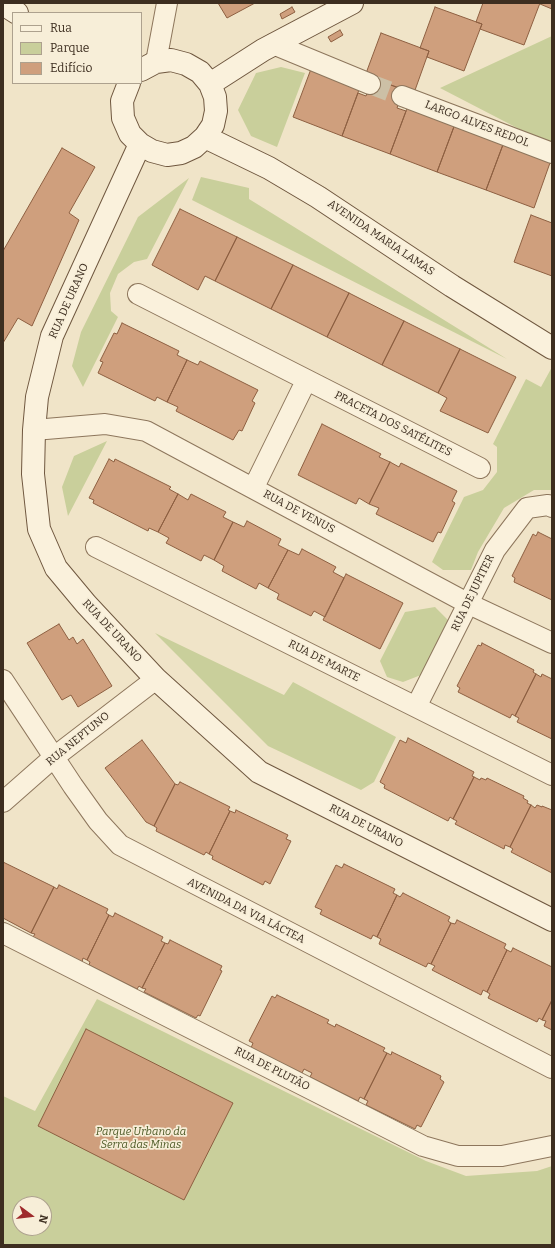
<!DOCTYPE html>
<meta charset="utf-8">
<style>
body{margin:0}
#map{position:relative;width:555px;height:1248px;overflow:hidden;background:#f0e4c8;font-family:Bitter,serif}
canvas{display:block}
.frame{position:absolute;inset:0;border:4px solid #3d2e20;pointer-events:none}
.legend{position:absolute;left:12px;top:12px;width:130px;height:72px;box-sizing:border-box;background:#f7eed8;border:1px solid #ada18e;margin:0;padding:5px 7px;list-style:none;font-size:12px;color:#3d2e20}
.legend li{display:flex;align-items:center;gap:8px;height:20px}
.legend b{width:20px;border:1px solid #ada18e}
.north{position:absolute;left:12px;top:1196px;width:40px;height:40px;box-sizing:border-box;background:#f7eed8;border:1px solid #ada18e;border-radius:50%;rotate:105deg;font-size:11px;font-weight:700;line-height:16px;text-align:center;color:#3d2e20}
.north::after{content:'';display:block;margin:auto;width:14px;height:18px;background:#9e2a2b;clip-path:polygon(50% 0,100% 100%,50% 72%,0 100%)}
</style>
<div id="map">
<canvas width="555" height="1248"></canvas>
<div class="frame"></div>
<ul class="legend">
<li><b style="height:5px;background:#faf1dc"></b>Rua</li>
<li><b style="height:11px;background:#c9cf9b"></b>Parque</li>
<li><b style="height:11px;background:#cf9f7d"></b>Edifício</li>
</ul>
<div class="north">N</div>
</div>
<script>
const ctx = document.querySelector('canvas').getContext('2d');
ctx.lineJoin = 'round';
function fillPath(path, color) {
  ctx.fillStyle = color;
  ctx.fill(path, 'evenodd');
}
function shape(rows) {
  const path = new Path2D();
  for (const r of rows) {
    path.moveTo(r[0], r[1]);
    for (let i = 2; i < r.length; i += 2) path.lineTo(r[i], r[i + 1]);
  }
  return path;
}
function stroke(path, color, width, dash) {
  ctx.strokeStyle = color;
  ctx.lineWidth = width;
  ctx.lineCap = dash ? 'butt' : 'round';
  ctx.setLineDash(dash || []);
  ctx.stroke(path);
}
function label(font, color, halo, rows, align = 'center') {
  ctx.font = font + ' Bitter,serif';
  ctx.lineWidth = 3.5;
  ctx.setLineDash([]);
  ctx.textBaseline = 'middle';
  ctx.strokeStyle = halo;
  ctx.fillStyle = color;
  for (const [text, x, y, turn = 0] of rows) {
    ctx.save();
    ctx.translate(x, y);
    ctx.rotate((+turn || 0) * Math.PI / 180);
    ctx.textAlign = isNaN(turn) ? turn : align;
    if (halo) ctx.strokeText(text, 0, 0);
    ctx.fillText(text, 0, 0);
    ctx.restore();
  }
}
const green = shape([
 [552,36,552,146,440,88],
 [281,67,305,73,277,147,251,136,238,110,256,73],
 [201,177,249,188,249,199,507,359,192,200],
 [189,178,147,259,134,262,118,274,110,293,111,311,118,317,83,387,72,366,81,332,138,217],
 [552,367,551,490,534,490,504,508,478,552,471,570,443,570,432,562,464,497,483,490,497,472,497,447,493,444,526,379,541,387],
 [107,441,68,516,62,487,74,456],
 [435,607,448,620,421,675,403,682,387,677,380,661,405,612],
 [155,633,284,695,293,682,396,737,374,782,361,790,268,746],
 [97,999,426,1161,466,1176,537,1171,552,1166,552,1245,3,1245,3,1096,35,1111],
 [20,1204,44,1204,44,1228,20,1228]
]);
const building = shape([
 [218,3,255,3,227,18,218,3],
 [483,3,540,3,524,45,480,29,482,24,476,22,483,3],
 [540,3,552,3,552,9,540,4,540,3],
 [292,7,295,12,282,19,280,14,292,7],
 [435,7,482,24,464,71,427,57,429,51,420,48,435,7],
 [340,30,343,35,331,42,328,37,340,30],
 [381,33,429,51,414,93,365,76,381,33],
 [311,69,360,87,342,136,293,117,311,69],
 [372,78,404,90,397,108,406,111,390,154,342,136,358,93,366,96,372,78],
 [408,106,455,124,437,172,390,154,408,106],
 [455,124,504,142,486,190,437,172,455,124],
 [504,142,551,160,534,208,486,190,504,142],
 [62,148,95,167,69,213,79,220,32,326,18,318,3,343,3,251,62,148],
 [180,209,237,237,215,281,205,276,198,290,152,265,180,209],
 [531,215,552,223,552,276,514,262,531,215],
 [237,237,293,265,271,309,215,281,237,237],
 [293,265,349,293,327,337,271,309,293,265],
 [349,293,404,321,382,365,327,337,349,293],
 [404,321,460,349,438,393,382,365,404,321],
 [122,323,179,351,177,355,187,360,167,402,157,397,155,401,98,373,103,362,100,361,114,333,117,334,122,323],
 [460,349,516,377,488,433,440,411,447,398,438,393,460,349],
 [187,360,198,365,200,361,258,390,252,401,255,403,242,431,239,430,233,440,176,411,178,407,167,402,187,360],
 [322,424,381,454,379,457,390,462,369,504,359,498,356,504,298,475,322,424],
 [109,459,114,462,115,459,171,487,169,489,178,494,158,532,149,528,148,531,93,503,94,500,89,498,109,459],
 [390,462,399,467,401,463,457,491,452,501,455,503,441,533,438,532,433,542,376,514,379,508,369,504,390,462],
 [178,494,188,500,191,494,226,512,223,517,233,522,214,560,204,555,201,561,166,543,169,538,158,532,178,494],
 [247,521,281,539,278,545,288,550,268,588,259,583,256,589,222,571,224,566,214,560,233,522,244,527,247,521],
 [538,532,552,539,552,600,514,582,515,578,512,576,533,534,536,536,538,532],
 [302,549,336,567,333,572,344,578,325,617,314,611,311,616,277,599,279,594,268,588,288,550,299,555,302,549],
 [346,574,403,603,380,649,323,620,346,574],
 [59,624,69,640,73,637,77,644,83,639,112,686,78,707,71,695,62,700,27,643,59,624],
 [482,643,534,670,533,672,536,674,515,716,512,714,510,718,458,692,460,688,457,686,478,645,481,646,482,643],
 [536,674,541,677,542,674,552,679,552,739,517,722,519,718,515,716,536,674],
 [408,738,474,772,472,776,474,777,453,819,450,817,448,821,384,788,385,785,380,782,400,740,406,743,408,738],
 [142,740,175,784,154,826,146,822,105,768,142,740],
 [474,777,480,780,481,778,486,780,487,778,524,796,523,798,528,801,527,803,531,805,510,847,505,845,504,849,455,824,457,821,453,819,474,777],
 [180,782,230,807,228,810,230,811,209,854,206,852,204,855,156,831,157,828,154,826,175,784,178,785,180,782],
 [531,805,535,808,537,805,542,807,542,806,552,810,552,873,511,852,513,849,510,847,531,805],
 [236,810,288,835,286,839,291,841,270,884,265,881,263,885,212,859,213,856,209,854,230,811,235,813,236,810],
 [3,862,54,887,31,933,3,918,3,862],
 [344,864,395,889,393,893,397,895,377,937,373,935,371,939,320,914,322,910,315,907,336,865,342,868,344,864],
 [59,885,108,909,106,913,109,915,87,960,83,958,82,962,33,937,35,934,31,933,54,887,57,889,59,885],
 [403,893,450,917,448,921,451,923,431,964,428,963,426,967,379,944,381,939,377,937,397,895,400,897,403,893],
 [115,913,163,937,161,941,165,943,142,988,139,986,137,989,89,965,90,962,87,960,109,915,113,917,115,913],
 [457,920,506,944,504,948,507,950,487,992,483,990,481,995,432,970,435,966,431,964,451,923,455,924,457,920],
 [170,940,222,966,220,970,222,971,200,1016,198,1015,196,1018,144,992,146,989,142,988,165,943,168,944,170,940],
 [513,948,552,967,552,1000,542,1020,539,1018,537,1022,488,998,490,994,487,992,507,950,511,952,513,948],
 [277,995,329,1020,327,1023,335,1027,336,1024,385,1048,383,1051,387,1053,364,1099,360,1097,358,1101,310,1077,312,1073,304,1069,302,1073,251,1048,253,1043,249,1041,272,996,275,998,277,995],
 [552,1000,552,1030,544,1026,546,1021,542,1020,552,1000],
 [86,1029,233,1103,184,1200,38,1126,86,1029],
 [392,1052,441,1076,440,1079,444,1082,421,1127,417,1125,415,1129,366,1105,368,1101,364,1099,387,1053,391,1055,392,1052]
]);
const streetTunnel = shape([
 [370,84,402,96]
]);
const street = shape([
 [273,44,370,84],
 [156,62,167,3],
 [402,96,552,153],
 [138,294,480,468],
 [34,430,105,424,146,431,469,604,552,643],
 [254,487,306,381],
 [96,547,552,775],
 [3,680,73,786,98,821,120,845,552,1068],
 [416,707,495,550,527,508,548,505,552,507],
 [3,802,53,758,156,679],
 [3,933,423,1146,458,1156,502,1156,552,1146]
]);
const secondary = shape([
 [3,4,17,13],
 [129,83,122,101,123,118,130,134,140,144,152,151,167,155,181,153,194,147,205,137,213,125,216,111,215,97,210,84,200,72,186,64,171,60,156,62,141,70],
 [210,84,263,50,352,3],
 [205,137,269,168,318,197,452,286,552,348],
 [140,144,52,336,37,397,34,430,33,474,39,529,56,568,86,604,156,679,259,772,552,920]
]);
const streetNames = [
 ["LARGO ALVES REDOL",477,124,21],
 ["AVENIDA MARIA LAMAS",381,238,34],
 ["RUA DE URANO",69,301,-66],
 ["PRACETA DOS SATÉLITES",393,424,27],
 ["RUA DE VENUS",299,512,28],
 ["RUA DE JUPITER",473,593,-64],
 ["RUA DE URANO",112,631,47],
 ["RUA DE MARTE",324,661,27],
 ["RUA NEPTUNO",78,739,-39],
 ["RUA DE URANO",366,826,27],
 ["AVENIDA DA VIA LÁCTEA",246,911,27],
 ["RUA DE PLUTÃO",272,1069,27]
];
const parkNames = [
 ["Parque Urbano da",141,1132],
 ["Serra das Minas",141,1145]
];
fillPath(green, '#c9cf9b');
fillPath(building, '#cf9f7d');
stroke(building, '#8d5f41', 1);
stroke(streetTunnel, '#ccc0a6', 20, [20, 10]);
stroke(street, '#8d765c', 22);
stroke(secondary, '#6f573f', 24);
stroke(street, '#faf1dc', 20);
stroke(secondary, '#faf1dc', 22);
label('11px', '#3d2e20', '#f7eed8', streetNames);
label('italic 11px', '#4d5a26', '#f7eed8', parkNames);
</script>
